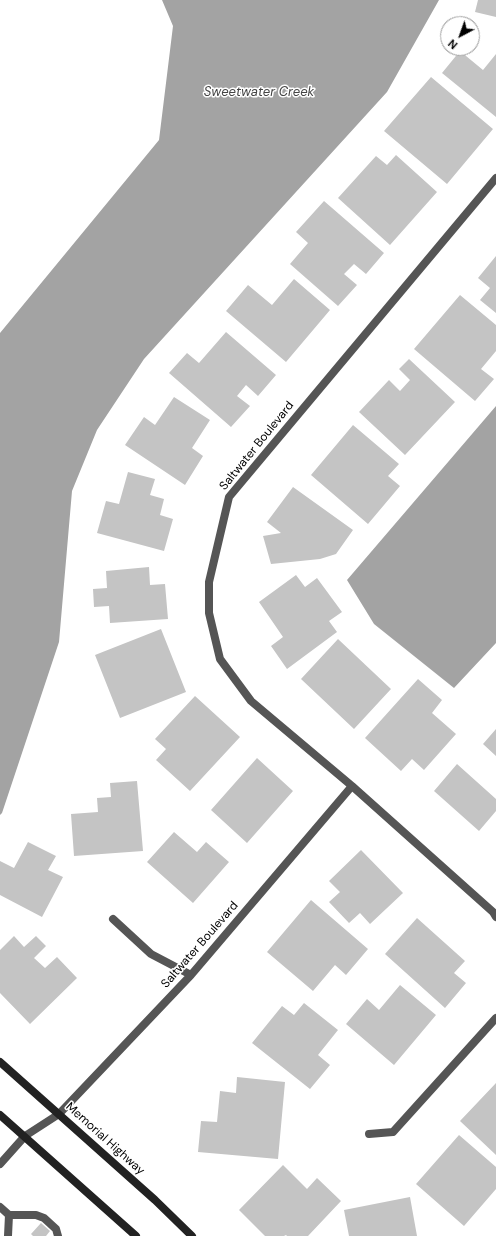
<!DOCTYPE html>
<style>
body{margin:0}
#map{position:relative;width:496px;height:1236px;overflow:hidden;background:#fff;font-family:"DM Sans",sans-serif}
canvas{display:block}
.north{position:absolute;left:440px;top:16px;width:40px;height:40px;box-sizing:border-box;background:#fff;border:1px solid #999;border-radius:50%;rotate:221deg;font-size:11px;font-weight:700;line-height:16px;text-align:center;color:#000}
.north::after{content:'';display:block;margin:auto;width:14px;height:18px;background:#000;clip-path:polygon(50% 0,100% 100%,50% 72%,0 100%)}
</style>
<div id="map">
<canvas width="496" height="1236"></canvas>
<div class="north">N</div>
</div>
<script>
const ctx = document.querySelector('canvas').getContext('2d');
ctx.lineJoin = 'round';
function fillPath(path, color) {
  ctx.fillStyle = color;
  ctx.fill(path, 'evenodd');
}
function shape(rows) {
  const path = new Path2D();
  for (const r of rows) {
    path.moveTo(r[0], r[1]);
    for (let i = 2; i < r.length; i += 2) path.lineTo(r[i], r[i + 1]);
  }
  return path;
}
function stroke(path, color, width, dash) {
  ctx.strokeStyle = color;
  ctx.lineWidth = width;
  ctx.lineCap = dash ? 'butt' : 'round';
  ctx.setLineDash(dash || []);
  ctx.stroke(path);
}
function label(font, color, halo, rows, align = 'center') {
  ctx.font = font + ' "DM Sans",sans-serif';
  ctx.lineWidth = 3;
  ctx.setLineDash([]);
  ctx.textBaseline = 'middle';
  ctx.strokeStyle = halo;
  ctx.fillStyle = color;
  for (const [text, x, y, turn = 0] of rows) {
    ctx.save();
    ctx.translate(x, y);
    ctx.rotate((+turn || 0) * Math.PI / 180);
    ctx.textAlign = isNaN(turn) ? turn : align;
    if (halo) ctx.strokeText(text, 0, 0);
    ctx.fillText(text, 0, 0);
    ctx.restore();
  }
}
const water = shape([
 [162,0,439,0,387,92,144,359,97,430,72,491,59,642,2,813,0,815,0,333,159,140,173,26],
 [496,406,496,643,454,688,374,624,347,580]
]);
const building = shape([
 [478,0,496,0,496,17,475,12],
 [460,51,483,70,496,54,496,117,442,73],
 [431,77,493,129,447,184,384,131],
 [396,155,437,192,390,245,338,198,376,156,387,165],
 [324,201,384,253,366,274,354,264,344,274,357,285,338,306,290,264,308,243,296,232],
 [496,256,496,313,480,300,490,288,478,278],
 [294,279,330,310,286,362,226,311,248,285,272,305],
 [460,295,496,325,496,351,481,369,494,379,475,401,414,349],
 [226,332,276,375,258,396,246,385,237,396,250,406,231,427,169,373,187,353,199,363],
 [409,359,455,402,405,455,359,412,389,380,400,391,410,380,399,369],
 [174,397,210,420,192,448,203,456,185,485,125,445,144,417,155,425],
 [353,425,399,464,388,476,400,486,368,524,311,475],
 [128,472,155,479,150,495,164,499,160,515,173,519,164,551,97,533,106,501,119,504],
 [293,487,353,530,336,554,320,559,271,564,263,536,281,533,267,522],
 [149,567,150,585,165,584,168,619,110,623,109,606,94,607,93,589,107,588,106,571],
 [296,575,305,587,317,578,342,612,329,621,337,632,287,669,271,646,283,637,259,602],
 [161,629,186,692,120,718,95,655],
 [338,639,391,689,354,729,301,679],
 [418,679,442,700,432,713,456,734,424,770,412,759,401,771,365,738],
 [195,696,240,737,190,791,156,760,166,749,155,739],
 [496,729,496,756,483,744],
 [257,758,293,791,247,843,211,810],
 [457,764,496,799,496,811,479,831,434,791],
 [137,781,143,851,74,856,71,814,98,812,97,798,111,797,110,783],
 [174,832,197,852,206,842,229,862,193,903,147,862],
 [28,842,56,856,48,870,63,877,42,917,0,895,0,861,14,868],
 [361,850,403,893,370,924,360,913,349,923,329,902,340,892,329,881],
 [311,900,368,949,346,975,335,965,313,991,267,952],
 [417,918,465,961,454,973,466,983,445,1008,385,954],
 [14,936,24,947,36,936,46,946,34,958,45,968,57,957,77,978,30,1024,0,993,0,950],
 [400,985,436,1015,394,1065,346,1024,367,999,379,1010],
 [304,1003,338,1030,318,1055,330,1065,310,1089,252,1043,282,1006,294,1015],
 [237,1077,285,1082,278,1159,198,1152,201,1121,217,1122,220,1091,236,1093],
 [496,1083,496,1155,460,1121],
 [459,1135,496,1167,496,1189,464,1226,416,1184],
 [283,1165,307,1189,317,1178,341,1201,308,1236,287,1236,286,1235,284,1236,265,1236,239,1210],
 [410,1197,417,1236,349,1236,344,1210],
 [41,1223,50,1231,46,1236,33,1236,31,1234]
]);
const service = shape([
 [0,1207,9,1215,36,1215,44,1218,56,1229,58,1236],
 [8,1236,9,1215]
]);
const minor = shape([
 [496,178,229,497,209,582,209,613,220,659,251,701,352,786,493,912,496,917],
 [113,919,151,954,191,975],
 [369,1134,393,1132,496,1018],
 [0,1164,25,1136,59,1114,191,975,352,786]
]);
const secondary = shape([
 [0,1062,155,1200,192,1236],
 [0,1115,136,1236]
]);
const streetNames = [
 ["Saltwater Boulevard",257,446,-51],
 ["Saltwater Boulevard",200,945,-49],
 ["Memorial Highway",105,1139,42]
];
const waterNames = [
 ["Sweetwater Creek",259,93]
];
fillPath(water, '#a3a3a3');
fillPath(building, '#c4c4c4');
stroke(service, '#555', 8);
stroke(minor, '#555', 8);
stroke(secondary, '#222', 8);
label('12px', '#000', '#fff', streetNames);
label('italic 13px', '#444', '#fff', waterNames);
</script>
